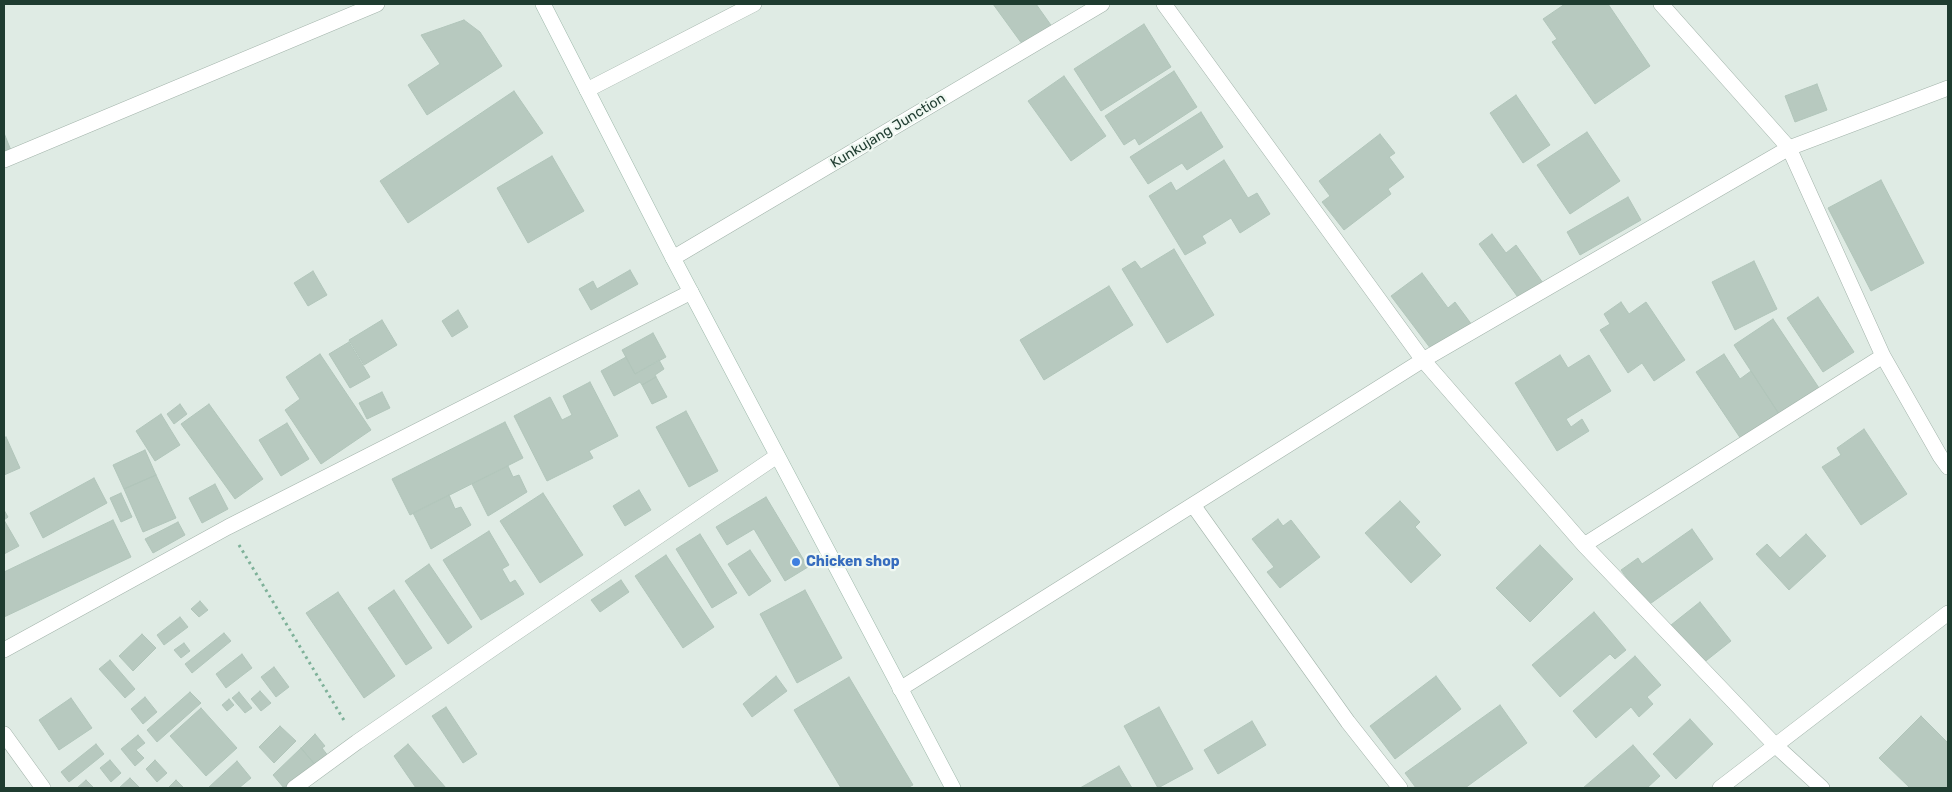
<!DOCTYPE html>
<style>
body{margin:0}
#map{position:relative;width:1952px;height:792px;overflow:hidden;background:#dfebe4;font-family:Rubik,sans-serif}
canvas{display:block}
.frame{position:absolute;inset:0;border:5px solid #1f3c30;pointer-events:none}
</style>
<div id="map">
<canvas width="1952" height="792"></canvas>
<div class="frame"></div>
</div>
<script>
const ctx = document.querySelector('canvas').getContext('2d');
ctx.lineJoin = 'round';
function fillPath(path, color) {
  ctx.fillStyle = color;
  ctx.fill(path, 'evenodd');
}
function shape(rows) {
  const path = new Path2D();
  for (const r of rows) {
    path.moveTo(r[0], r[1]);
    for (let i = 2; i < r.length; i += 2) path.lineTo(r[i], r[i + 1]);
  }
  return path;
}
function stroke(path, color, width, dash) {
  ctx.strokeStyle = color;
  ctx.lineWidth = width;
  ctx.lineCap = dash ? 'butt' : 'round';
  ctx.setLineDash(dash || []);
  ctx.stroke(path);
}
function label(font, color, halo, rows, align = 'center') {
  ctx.font = font + ' Rubik,sans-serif';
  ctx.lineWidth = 4.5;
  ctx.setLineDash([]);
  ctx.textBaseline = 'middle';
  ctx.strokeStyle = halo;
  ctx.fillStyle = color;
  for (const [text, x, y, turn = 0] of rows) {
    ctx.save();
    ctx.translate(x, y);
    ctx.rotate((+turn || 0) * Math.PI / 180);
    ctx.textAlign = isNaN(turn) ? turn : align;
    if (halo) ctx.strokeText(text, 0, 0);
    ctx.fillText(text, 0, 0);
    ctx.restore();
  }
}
const building = shape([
 [993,4,1036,4,1053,28,1025,48,993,4],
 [1565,4,1608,4,1650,66,1595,104,1552,42,1557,39,1543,19,1565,4],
 [464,20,480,32,502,66,427,115,408,85,440,64,421,35,464,20],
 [1144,24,1171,67,1101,111,1074,69,1144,24],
 [1174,71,1197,107,1139,145,1135,138,1124,145,1105,116,1174,71],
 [1064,76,1106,136,1071,161,1028,101,1064,76],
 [1817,84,1827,110,1795,122,1785,96,1817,84],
 [514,91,543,133,408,223,380,181,514,91],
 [1516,95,1550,145,1523,163,1490,113,1516,95],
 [1201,112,1223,147,1187,170,1182,163,1148,184,1130,157,1201,112],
 [1587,132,1620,181,1570,214,1537,165,1587,132],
 [4,133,12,153,4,157,4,133],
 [1380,134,1395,153,1389,157,1404,177,1388,189,1391,194,1344,230,1322,202,1330,196,1319,181,1380,134],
 [552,156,584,211,528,243,497,188,552,156],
 [1224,160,1248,198,1257,193,1270,214,1240,233,1231,218,1202,236,1206,243,1185,255,1149,196,1171,182,1176,191,1224,160],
 [1881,180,1924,263,1871,291,1828,208,1881,180],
 [1628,197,1641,220,1580,255,1567,232,1628,197],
 [1492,234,1506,253,1516,245,1543,283,1520,300,1479,244,1492,234],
 [1174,249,1214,315,1167,343,1122,269,1135,261,1141,269,1174,249],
 [1754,261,1777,309,1735,330,1712,282,1754,261],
 [630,270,638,284,591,310,579,289,593,281,597,289,630,270],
 [313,271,327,295,308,306,294,283,313,271],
 [1422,273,1448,308,1455,302,1472,325,1434,353,1391,296,1422,273],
 [1109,286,1133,325,1044,380,1020,340,1109,286],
 [1818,297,1854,352,1823,372,1787,318,1818,297],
 [1621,302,1629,314,1646,302,1685,360,1654,381,1642,363,1628,373,1600,330,1610,324,1604,314,1621,302],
 [458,310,468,327,452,337,442,321,458,310],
 [1773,319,1819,388,1779,414,1734,345,1773,319],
 [382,320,397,345,364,365,349,340,382,320],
 [653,333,666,357,635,374,622,350,653,333],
 [349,342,370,377,350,388,329,354,349,342],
 [320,354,371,430,321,464,285,410,300,399,286,377,320,354],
 [1724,354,1740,379,1751,371,1779,414,1741,439,1696,372,1724,354],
 [1560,355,1568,368,1589,355,1611,391,1566,419,1571,427,1582,419,1589,431,1557,451,1515,383,1560,355],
 [626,357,635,374,659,360,664,369,655,375,656,377,642,385,640,382,614,396,601,371,626,357],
 [656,377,667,397,652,404,642,385,656,377],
 [590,382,618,436,589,451,593,458,547,481,514,416,550,397,562,420,572,415,563,396,590,382],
 [382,392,390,408,367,419,359,403,382,392],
 [180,404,187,414,174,424,167,414,180,404],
 [209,404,263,479,235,499,181,424,209,404],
 [686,411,718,471,689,487,656,427,686,411],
 [161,414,180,445,155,461,136,431,161,414],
 [505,422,523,458,410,515,392,479,505,422],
 [287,423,309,459,281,476,259,440,287,423],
 [1864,429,1907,494,1861,525,1822,467,1841,455,1837,448,1864,429],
 [6,437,20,468,4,475,4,438,6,437],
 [145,450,156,475,124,489,113,465,145,450],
 [508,466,513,477,519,475,527,492,488,516,472,484,508,466],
 [156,475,176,518,143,532,124,489,156,475],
 [94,478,107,503,43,538,30,513,94,478],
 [215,484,228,509,202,523,189,498,215,484],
 [639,490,651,510,625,526,613,506,639,490],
 [121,493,132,517,121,522,110,498,121,493],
 [543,493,583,555,540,583,500,521,543,493],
 [449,495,455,509,461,507,471,525,431,549,413,513,449,495],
 [766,497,808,567,785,581,754,529,727,545,716,527,766,497],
 [1400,501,1420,522,1415,527,1441,555,1411,583,1365,533,1400,501],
 [4,510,8,517,4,520,4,510],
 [1278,519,1283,526,1291,520,1320,557,1280,588,1267,572,1274,567,1252,539,1278,519],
 [4,520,19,546,4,554,4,520],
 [113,520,131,557,4,617,4,572,113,520],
 [178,522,185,535,153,553,145,539,178,522],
 [1692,529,1713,559,1647,606,1621,570,1638,558,1642,564,1692,529],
 [489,531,509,565,502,569,510,583,515,580,524,594,481,620,443,560,489,531],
 [700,534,737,593,712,608,676,549,700,534],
 [1806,534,1826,556,1789,590,1756,554,1767,544,1780,558,1806,534],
 [1540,545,1573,579,1530,622,1496,588,1540,545],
 [750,550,771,581,749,596,728,564,750,550],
 [666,555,714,627,683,648,635,576,666,555],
 [429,564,472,627,448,644,405,581,429,564],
 [621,580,629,592,600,612,591,600,621,580],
 [394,590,432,648,406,665,368,608,394,590],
 [805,590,842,658,797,683,760,614,805,590],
 [338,592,395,676,364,698,306,613,338,592],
 [200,601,208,610,199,617,191,609,200,601],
 [1700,602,1731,641,1702,664,1671,625,1700,602],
 [1594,612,1626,650,1615,659,1610,654,1560,697,1532,665,1594,612],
 [180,617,188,627,164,645,157,635,180,617],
 [224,633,231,641,192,673,185,664,224,633],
 [142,634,156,648,133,671,119,656,142,634],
 [184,643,190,651,181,658,174,650,184,643],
 [242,654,252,668,226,688,216,674,242,654],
 [1635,656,1661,685,1647,697,1653,704,1639,717,1631,707,1596,738,1573,711,1635,656],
 [110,660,135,689,125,698,99,669,110,660],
 [274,667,289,687,276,697,261,677,274,667],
 [776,676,787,691,752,717,743,704,776,676],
 [1436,676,1461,709,1395,759,1370,726,1436,676],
 [849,677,913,785,907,788,841,788,794,710,849,677],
 [260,691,271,703,261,711,251,699,260,691],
 [190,692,201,703,157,742,147,730,190,692],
 [239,692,252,708,245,713,232,698,239,692],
 [145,697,157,712,143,724,131,709,145,697],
 [71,698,92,728,59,750,39,720,71,698],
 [229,699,234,705,227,711,222,705,229,699],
 [1500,705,1527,743,1465,788,1416,788,1405,773,1500,705],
 [446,707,477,754,463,763,432,716,446,707],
 [1159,707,1193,769,1158,788,1124,726,1159,707],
 [201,708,237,748,206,776,170,736,201,708],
 [1921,716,1948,743,1948,788,1910,788,1879,758,1921,716],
 [1690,719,1713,744,1676,779,1653,754,1690,719],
 [1252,721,1266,745,1218,774,1204,750,1252,721],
 [280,726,296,741,274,763,259,747,280,726],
 [315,734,325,746,322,748,329,757,317,767,301,748,315,734],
 [138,735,145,743,136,750,144,758,135,766,121,749,138,735],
 [96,744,104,754,69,782,61,772,96,744],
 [408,744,446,788,416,788,394,756,408,744],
 [1633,745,1660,776,1647,788,1583,788,1633,745],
 [301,748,317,767,291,788,284,788,273,775,301,748],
 [110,760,121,773,111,782,100,768,110,760],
 [155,760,167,773,157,782,146,769,155,760],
 [237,761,251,778,239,788,208,788,237,761],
 [1119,766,1132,788,1080,788,1119,766],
 [130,778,140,788,119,788,130,778],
 [86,780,94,788,77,788,86,780],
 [176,780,184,788,168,788,176,780]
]);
const path = shape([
 [239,545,345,722]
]);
const street = shape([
 [1164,4,1423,360,1584,545,1776,746,1822,788],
 [1661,4,1789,148,1883,356,1940,456,1948,467],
 [587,90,754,4],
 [4,160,377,4],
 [673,258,1102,4],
 [1193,505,1348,722,1400,788],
 [1584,545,1883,356],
 [4,650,228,527,691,292],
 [900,689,1423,360,1789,148,1948,88],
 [4,734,43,788],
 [294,788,357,742,501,643,777,456],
 [1720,788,1948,613]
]);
const secondary = shape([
 [543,4,673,258,953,788]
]);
const markers = [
 [796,562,5,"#3f7fe0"]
];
const streetNames = [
 ["Kunkujang Junction",888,131,-31]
];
const shopNames = [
 ["Chicken shop",806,562]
];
fillPath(building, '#b7c9bf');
stroke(building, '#b1c5ba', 1);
stroke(street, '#a2b3aa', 16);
stroke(secondary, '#9db8aa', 16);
stroke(path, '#7eb199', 3, [2.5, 4]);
stroke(street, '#fff', 15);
stroke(secondary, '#fff', 15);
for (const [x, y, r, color] of markers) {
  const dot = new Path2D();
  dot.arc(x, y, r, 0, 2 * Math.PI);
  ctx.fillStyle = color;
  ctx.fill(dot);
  stroke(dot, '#f0f8f2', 2);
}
label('14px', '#1f3c30', '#f0f8f2', streetNames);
label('bold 14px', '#366cbe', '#f0f8f2', shopNames, 'left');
</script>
